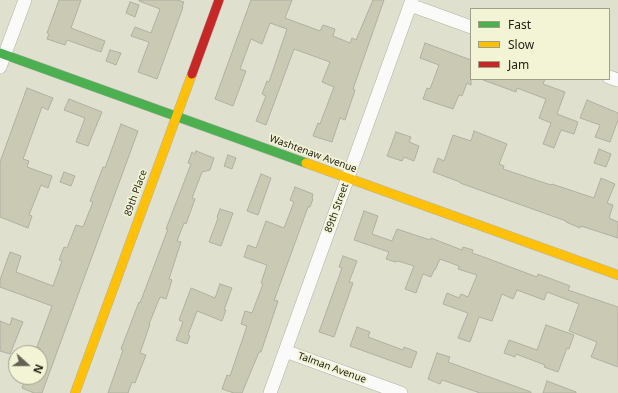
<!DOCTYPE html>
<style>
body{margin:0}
#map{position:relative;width:618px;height:393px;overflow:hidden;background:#e0e0cf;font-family:"Noto Sans",sans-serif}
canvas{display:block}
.legend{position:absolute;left:470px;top:8px;width:140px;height:72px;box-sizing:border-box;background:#f3f4d5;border:1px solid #9e9f88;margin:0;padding:5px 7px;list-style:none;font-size:12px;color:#1f1f14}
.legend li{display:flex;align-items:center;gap:8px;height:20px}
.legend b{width:20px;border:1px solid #9e9f88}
.north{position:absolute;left:8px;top:345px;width:40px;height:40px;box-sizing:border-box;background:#f3f4d5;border:1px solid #9e9f88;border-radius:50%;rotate:111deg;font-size:11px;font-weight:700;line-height:16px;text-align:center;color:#1f1f14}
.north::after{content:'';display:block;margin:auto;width:14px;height:18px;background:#636355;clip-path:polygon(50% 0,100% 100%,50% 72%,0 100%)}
</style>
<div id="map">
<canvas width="618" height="393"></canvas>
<ul class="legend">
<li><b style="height:5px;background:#4caf50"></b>Fast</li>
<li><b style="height:5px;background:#ffc107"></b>Slow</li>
<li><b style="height:5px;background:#c62828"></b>Jam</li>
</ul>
<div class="north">N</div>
</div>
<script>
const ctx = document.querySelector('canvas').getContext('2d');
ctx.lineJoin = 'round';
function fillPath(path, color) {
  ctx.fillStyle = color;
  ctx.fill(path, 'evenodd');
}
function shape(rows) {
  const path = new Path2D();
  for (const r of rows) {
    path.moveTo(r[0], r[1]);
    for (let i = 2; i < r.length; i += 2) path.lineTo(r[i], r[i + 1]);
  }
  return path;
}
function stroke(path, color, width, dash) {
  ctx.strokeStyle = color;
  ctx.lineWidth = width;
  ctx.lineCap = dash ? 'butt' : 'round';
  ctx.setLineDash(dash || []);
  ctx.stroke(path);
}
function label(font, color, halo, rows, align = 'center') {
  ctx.font = font + ' "Noto Sans",sans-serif';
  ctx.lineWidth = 3.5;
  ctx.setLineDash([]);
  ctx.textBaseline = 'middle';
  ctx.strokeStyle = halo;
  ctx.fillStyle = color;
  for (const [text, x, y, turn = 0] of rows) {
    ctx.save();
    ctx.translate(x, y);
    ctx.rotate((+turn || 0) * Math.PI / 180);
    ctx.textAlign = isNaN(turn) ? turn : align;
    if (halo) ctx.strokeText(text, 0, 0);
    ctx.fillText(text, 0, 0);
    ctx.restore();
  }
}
const building = shape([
 [59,0,81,0,71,28,105,41,101,52,67,40,65,45,47,39,49,34,47,33,59,0],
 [139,0,177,0,184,2,182,7,183,7,157,79,138,72,149,42,131,36,135,27,151,33,160,9,139,1,139,0],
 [251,0,292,0,285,18,320,31,323,25,335,29,333,36,350,43,352,38,356,40,373,0,384,0,353,89,355,90,345,120,340,118,332,142,313,136,318,123,320,124,334,87,322,82,330,62,294,49,266,125,256,121,266,96,262,94,267,81,269,82,287,29,270,23,262,44,251,39,240,69,246,71,233,106,215,99,251,0],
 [130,2,139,5,135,17,126,13,130,2],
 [425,43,471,60,471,85,467,83,462,96,459,95,453,109,423,99,427,88,430,89,439,65,420,58,425,43],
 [110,50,121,53,116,65,106,61,110,50],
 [483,79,545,79,543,84,565,92,557,114,578,122,574,134,561,130,554,148,543,144,551,123,539,118,546,99,517,88,516,92,483,80,483,79],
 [27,88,53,98,48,110,42,107,23,159,29,161,27,167,52,176,48,188,41,185,29,215,32,216,28,228,0,217,0,162,27,88],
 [69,99,102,112,88,146,76,142,85,118,64,110,69,99],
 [587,100,618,113,618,120,610,142,595,137,600,125,580,118,587,100],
 [121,124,138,131,42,393,34,393,22,388,26,377,40,377,40,348,37,347,52,306,0,287,0,280,10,252,21,256,16,272,53,286,62,261,59,260,64,247,67,248,76,225,83,227,93,202,90,201,103,167,105,168,121,124],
 [474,131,507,144,499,164,504,166,503,169,551,185,552,184,594,198,601,178,615,184,607,203,613,205,609,218,618,222,618,238,581,226,580,228,566,222,566,221,460,183,460,182,433,172,438,158,444,161,453,135,471,141,474,131],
 [396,132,411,137,409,142,419,146,414,161,404,157,402,161,387,156,396,132],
 [599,149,611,154,606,167,594,163,599,149],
 [196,151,214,158,210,170,202,172,192,198,195,199,186,224,184,223,177,241,181,242,169,279,172,280,166,299,160,297,149,324,150,324,140,353,146,355,135,383,132,382,128,393,108,393,123,350,121,349,139,302,140,303,168,229,166,229,191,164,188,163,192,152,195,154,196,151],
 [228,155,236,158,232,169,224,166,228,155],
 [64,172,75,176,71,186,60,182,64,172],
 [261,174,271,178,258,215,247,211,261,174],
 [295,187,313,194,312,198,313,199,310,207,308,207,275,298,274,300,278,301,261,352,259,352,242,393,234,393,222,389,227,375,230,376,247,326,241,324,245,311,252,313,263,284,261,283,267,265,244,257,248,245,256,248,266,221,284,228,294,202,290,200,295,187],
 [220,209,233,213,221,246,209,242,218,218,217,217,220,209],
 [364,211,378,216,372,234,392,241,397,229,430,240,431,238,462,250,463,247,473,250,472,253,481,256,537,277,538,274,565,284,570,286,568,290,618,307,618,367,591,357,597,342,569,331,579,304,547,292,544,300,517,290,513,299,502,294,492,321,479,317,470,342,458,338,468,313,443,304,447,293,459,298,461,294,468,297,477,275,458,269,459,266,440,259,435,270,434,270,431,277,423,274,416,293,405,289,414,266,398,261,395,262,386,259,389,252,354,240,364,211],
 [343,256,357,261,349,282,353,283,334,337,319,332,342,268,339,267,343,256],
 [220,284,232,288,224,310,226,310,222,321,197,311,188,335,190,336,187,344,176,340,183,322,179,320,191,288,215,298,220,284],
 [12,318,23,322,10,354,0,351,0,321,10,325,12,318],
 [546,325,574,335,569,349,567,348,558,372,544,367,545,365,516,354,515,357,504,353,509,340,537,350,546,325],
 [357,327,370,332,368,337,403,350,404,347,417,352,411,368,350,346,357,327],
 [437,353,450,357,448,362,531,392,531,393,480,393,442,380,440,384,428,379,437,353],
 [547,381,576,392,576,393,543,393,547,381]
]);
const street = shape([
 [410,5,471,27],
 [0,67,25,0],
 [609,77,618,80],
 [285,351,401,393],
 [270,393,412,0]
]);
const fast = shape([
 [0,53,306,163]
]);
const slow = shape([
 [306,163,618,275],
 [75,393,192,74]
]);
const jam = shape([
 [192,74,219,0]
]);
const streetNames = [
 ["Washtenaw Avenue",313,154,20],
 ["89th Place",136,193,-70],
 ["89th Street",337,208,-70],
 ["Talman Avenue",332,368,20]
];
fillPath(building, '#c9c9b4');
stroke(building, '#b0b0a3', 1);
stroke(street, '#b1b1a4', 14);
stroke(fast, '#b1b1a4', 10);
stroke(slow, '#b1b1a4', 10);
stroke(jam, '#b1b1a4', 10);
stroke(street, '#fafaf8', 13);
stroke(fast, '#4caf50', 9);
stroke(slow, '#ffc107', 9);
stroke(jam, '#c62828', 9);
label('10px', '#1f1f14', '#f3f4d5', streetNames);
</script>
